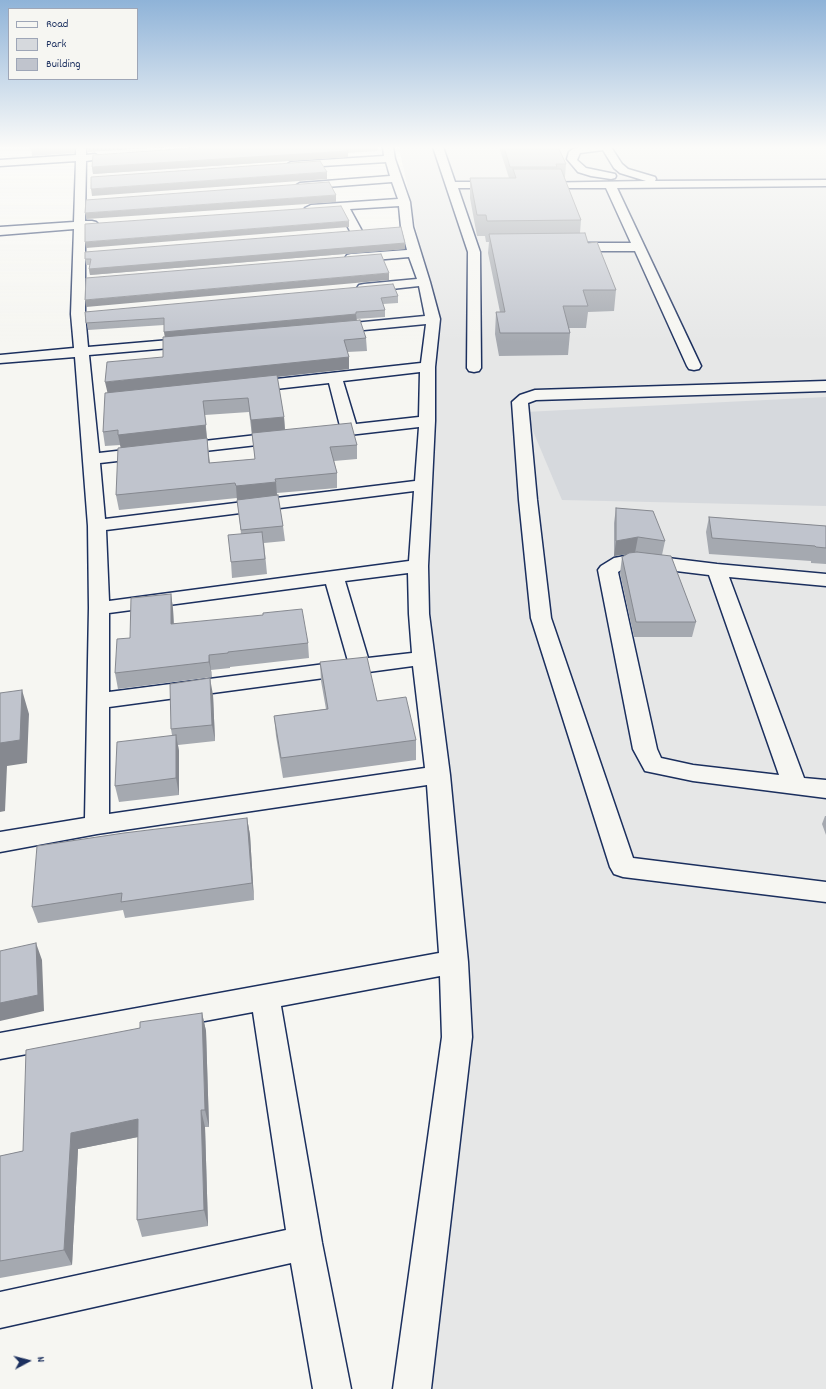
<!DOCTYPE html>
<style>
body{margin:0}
#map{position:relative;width:826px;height:1389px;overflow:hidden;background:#f6f6f2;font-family:Dekko,sans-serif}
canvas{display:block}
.legend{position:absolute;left:8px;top:8px;width:130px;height:72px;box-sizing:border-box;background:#f6f6f2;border:1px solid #9ea6b7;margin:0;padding:5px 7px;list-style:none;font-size:12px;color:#1b2f5e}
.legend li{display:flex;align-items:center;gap:8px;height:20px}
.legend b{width:20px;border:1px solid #9ea6b7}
.north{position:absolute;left:8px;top:1341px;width:40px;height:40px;-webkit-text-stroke:3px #f6f6f2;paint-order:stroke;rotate:83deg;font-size:11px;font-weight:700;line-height:16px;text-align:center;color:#1b2f5e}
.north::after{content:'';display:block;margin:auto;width:14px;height:18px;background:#1b2f5e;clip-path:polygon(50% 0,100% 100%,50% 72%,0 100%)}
</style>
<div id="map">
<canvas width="826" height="1389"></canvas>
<ul class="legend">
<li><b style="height:5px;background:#f6f6f2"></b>Road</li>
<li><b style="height:11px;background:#d6d9dd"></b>Park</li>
<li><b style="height:11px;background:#c0c4cd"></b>Building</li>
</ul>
<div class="north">N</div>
</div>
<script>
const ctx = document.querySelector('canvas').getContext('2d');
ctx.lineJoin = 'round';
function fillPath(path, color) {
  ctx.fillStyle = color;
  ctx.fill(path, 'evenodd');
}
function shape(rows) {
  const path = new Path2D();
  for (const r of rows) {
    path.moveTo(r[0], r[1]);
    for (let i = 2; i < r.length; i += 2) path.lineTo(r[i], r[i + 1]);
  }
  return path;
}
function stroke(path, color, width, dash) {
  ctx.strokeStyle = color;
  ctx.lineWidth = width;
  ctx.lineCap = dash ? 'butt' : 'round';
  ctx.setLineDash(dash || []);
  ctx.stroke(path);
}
const built = shape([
 [399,147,826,147,826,1389,432,1389,473,1033,413,606,433,311]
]);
const green = shape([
 [826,397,826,506,562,500,525,412]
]);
const minor = shape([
 [76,147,86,147,86,155,95,154,100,157,99,159,86,161,85,221,92,221,96,222,98,224,96,226,85,228,85,314,88,347,193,338,198,339,200,342,198,345,193,346,89,355,99,453,283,432,289,434,291,437,289,440,283,442,100,463,105,519,415,481,419,427,323,438,317,436,315,433,317,430,340,426,329,383,249,392,244,390,241,387,244,384,249,382,421,363,426,324,333,333,328,332,326,329,328,326,333,325,425,316,419,286,364,292,359,291,357,288,359,285,364,284,417,279,409,257,351,262,347,261,345,258,347,255,351,254,407,250,401,227,399,206,350,209,362,231,360,233,356,235,352,233,350,231,339,210,311,211,305,208,311,205,398,199,392,182,300,189,295,186,300,183,390,176,386,162,291,168,286,165,291,162,384,156,383,147,393,147,395,159,410,202,413,227,430,282,440,319,435,367,435,421,428,566,429,614,450,775,468,962,472,1037,431,1389,393,1389,442,1037,440,976,281,1006,322,1243,351,1389,313,1389,291,1263,0,1328,0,1292,286,1230,253,1012,0,1059,0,1033,439,953,427,785,97,834,0,852,0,832,85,818,89,608,88,526,75,357,0,363,0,355,74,348,71,314,74,229,0,235,0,227,74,222,76,161,0,166,0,160,76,155,76,147],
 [420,372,419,417,356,424,343,381,420,372],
 [414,491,409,561,109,601,106,530,414,491],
 [408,573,409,614,412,653,368,658,345,581,408,573],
 [326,584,348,661,109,692,109,613,326,584],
 [413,666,425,768,109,814,109,707,413,666],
 [433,147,443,147,455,182,501,182,506,185,501,188,458,188,480,252,481,368,479,371,474,372,469,371,467,368,468,252,433,147],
 [582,147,611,147,622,164,628,169,655,177,656,179,655,181,826,180,826,186,617,188,701,366,699,369,694,370,689,369,687,366,635,251,568,251,564,250,562,247,564,244,568,243,631,243,606,188,537,188,533,187,532,185,533,183,646,181,620,173,614,168,603,150,580,153,577,160,586,168,615,174,616,176,615,178,611,179,591,176,578,172,567,159,569,152,573,149,582,147],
 [826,381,826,391,536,400,528,403,537,500,551,618,633,858,826,882,826,902,623,877,614,874,610,867,531,618,519,500,512,402,520,395,535,390,826,381],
 [635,554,717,564,826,574,826,586,729,577,804,778,826,780,826,798,693,781,645,771,633,749,598,570,601,566,614,558,635,554],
 [635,566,709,575,779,775,693,765,661,758,657,749,618,572,626,567,635,566]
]);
const wall = shape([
 [31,147,76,147,74,153,32,156,31,149],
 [207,147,377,147,378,151,348,153,348,157,93,174,92,167],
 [499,147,558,147,566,164,565,177,564,177,581,220,580,233,588,243,616,290,614,311,588,312,586,328,569,328,570,333,568,355,499,356,495,334,496,312,500,312,488,253,489,242,486,242,485,236,477,236,470,198,470,178,509,178],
 [405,243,405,249,90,275,89,269,90,265,86,265,85,259],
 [398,296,398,303,383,304,385,310,385,317,356,319,356,320,366,338,367,351,347,352,349,357,349,369,277,377,284,417,285,430,357,445,357,459,334,461,337,473,337,488,277,493,283,526,285,541,264,543,267,574,232,578,231,562,241,534,237,498,119,510,116,495,121,447,120,445,105,446,103,432,108,393,163,357,165,337,164,325,88,330,85,312],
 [249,412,255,459,210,463,207,439,205,415],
 [616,508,665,541,662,555,696,622,692,637,634,637,620,573,622,557,627,554,614,556,614,523],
 [709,517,826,526,826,564,811,563,811,561,709,554,706,532],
 [171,594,173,609,174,623,308,643,309,658,230,667,230,668,211,670,212,677,118,689,115,673,130,638],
 [320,662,377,701,416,740,416,760,283,778,276,736,274,716,326,709,321,681],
 [213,695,215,741,178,745,179,751,179,795,119,802,115,786,172,735,171,729],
 [825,816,826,816,826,835,822,824],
 [247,818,250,835,254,900,125,918,123,910,38,923,32,907],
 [202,1013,206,1031,209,1127,205,1127,208,1226,142,1237,137,1220,138,1137,78,1149,72,1265,0,1278,0,1156,23,1151,140,1028]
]);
const shadedWall = shape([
 [73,147,76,147,74,153],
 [87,147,166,147,88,152],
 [348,151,348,157,93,174,92,167],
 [327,172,327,179,92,196,91,189],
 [336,195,336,202,87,219,85,213],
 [349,221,349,227,86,248,85,242],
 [405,243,405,249,90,275,89,269],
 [389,273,389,280,86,307,85,300],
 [356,314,357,321,165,338,164,332],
 [349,357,349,369,108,395,105,382],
 [203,401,211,478,121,449,118,435],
 [284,417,285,431,252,434,251,420],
 [276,482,277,496,237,501,236,486],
 [638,537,635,553,614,556,616,541],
 [171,594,173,609,174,638,171,624],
 [209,655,211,670,212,677,209,662],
 [210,678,213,695,215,741,212,725],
 [22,690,29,714,27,763,7,766,5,811,0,812,0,743],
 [176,735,179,751,179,795,176,778],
 [247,818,250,835,254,900,252,883],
 [36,943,42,960,44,1011,0,1021,0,1003],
 [202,1013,206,1031,209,1127,205,1110],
 [201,1110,205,1127,208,1226,204,1210],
 [138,1119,143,1136,78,1149,72,1265,64,1250,71,1133]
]);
const building = shape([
 [31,147,69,147,31,149,31,147],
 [207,147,346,147,348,151,92,167,93,155,207,147],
 [504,147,558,147,566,164,556,164,557,167,510,167,504,147],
 [320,161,327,172,91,189,91,177,320,161],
 [513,169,561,169,581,220,487,221,486,215,477,215,470,178,516,178,513,169],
 [329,182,336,195,85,213,86,200,329,182],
 [341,206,349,221,85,242,85,224,341,206],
 [401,227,405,243,89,269,91,259,85,259,85,252,401,227],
 [585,233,588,243,597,242,616,290,583,290,588,306,563,306,570,333,500,333,496,312,505,312,489,234,585,233],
 [381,254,389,273,85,300,86,278,381,254],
 [393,284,398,296,381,298,385,310,356,312,356,314,164,332,164,318,86,323,85,312,393,284],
 [360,320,366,338,344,340,349,357,105,382,107,362,163,357,163,337,360,320],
 [277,375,284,417,251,420,248,398,203,401,206,425,118,435,118,430,103,432,105,393,277,375],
 [351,423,357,445,330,447,337,473,275,479,276,482,236,486,235,483,116,495,118,448,207,438,209,463,255,459,252,433,351,423],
 [278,495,283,526,241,530,237,500,278,495],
 [616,508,653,511,665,541,638,537,616,541,616,508],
 [709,517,826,526,826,548,816,547,815,546,712,538,709,517],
 [262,532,265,559,231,562,228,535,262,532],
 [637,552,671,556,696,622,636,622,622,557,629,553,637,552],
 [171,594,171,624,263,615,263,613,302,609,308,643,228,652,228,653,209,655,209,662,115,673,117,639,130,638,131,598,171,594],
 [367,657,377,701,406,697,416,740,281,758,274,716,328,709,320,662,367,657],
 [210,678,212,725,171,729,170,684,210,678],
 [22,690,20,740,0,743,0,693,22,690],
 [176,735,176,778,115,786,117,742,176,735],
 [247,818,252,883,121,902,122,893,32,907,37,846,124,833,247,818],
 [36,943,38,995,0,1003,0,951,36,943],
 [202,1013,205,1110,201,1110,204,1210,137,1220,138,1119,71,1133,64,1250,0,1261,0,1156,23,1151,26,1050,140,1028,140,1022,202,1013]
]);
fillPath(built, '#e6e7e7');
fillPath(green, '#d6d9dd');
stroke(minor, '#1b2f5e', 3);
fillPath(minor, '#f6f6f2');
fillPath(wall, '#a5a9b0');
fillPath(shadedWall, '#868990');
fillPath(building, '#c0c4cd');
stroke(building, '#868990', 1);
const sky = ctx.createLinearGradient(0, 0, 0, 342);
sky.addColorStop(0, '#8fb3d8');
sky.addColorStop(0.43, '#fbfbf9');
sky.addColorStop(1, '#fbfbf900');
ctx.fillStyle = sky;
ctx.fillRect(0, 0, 826, 342);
</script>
